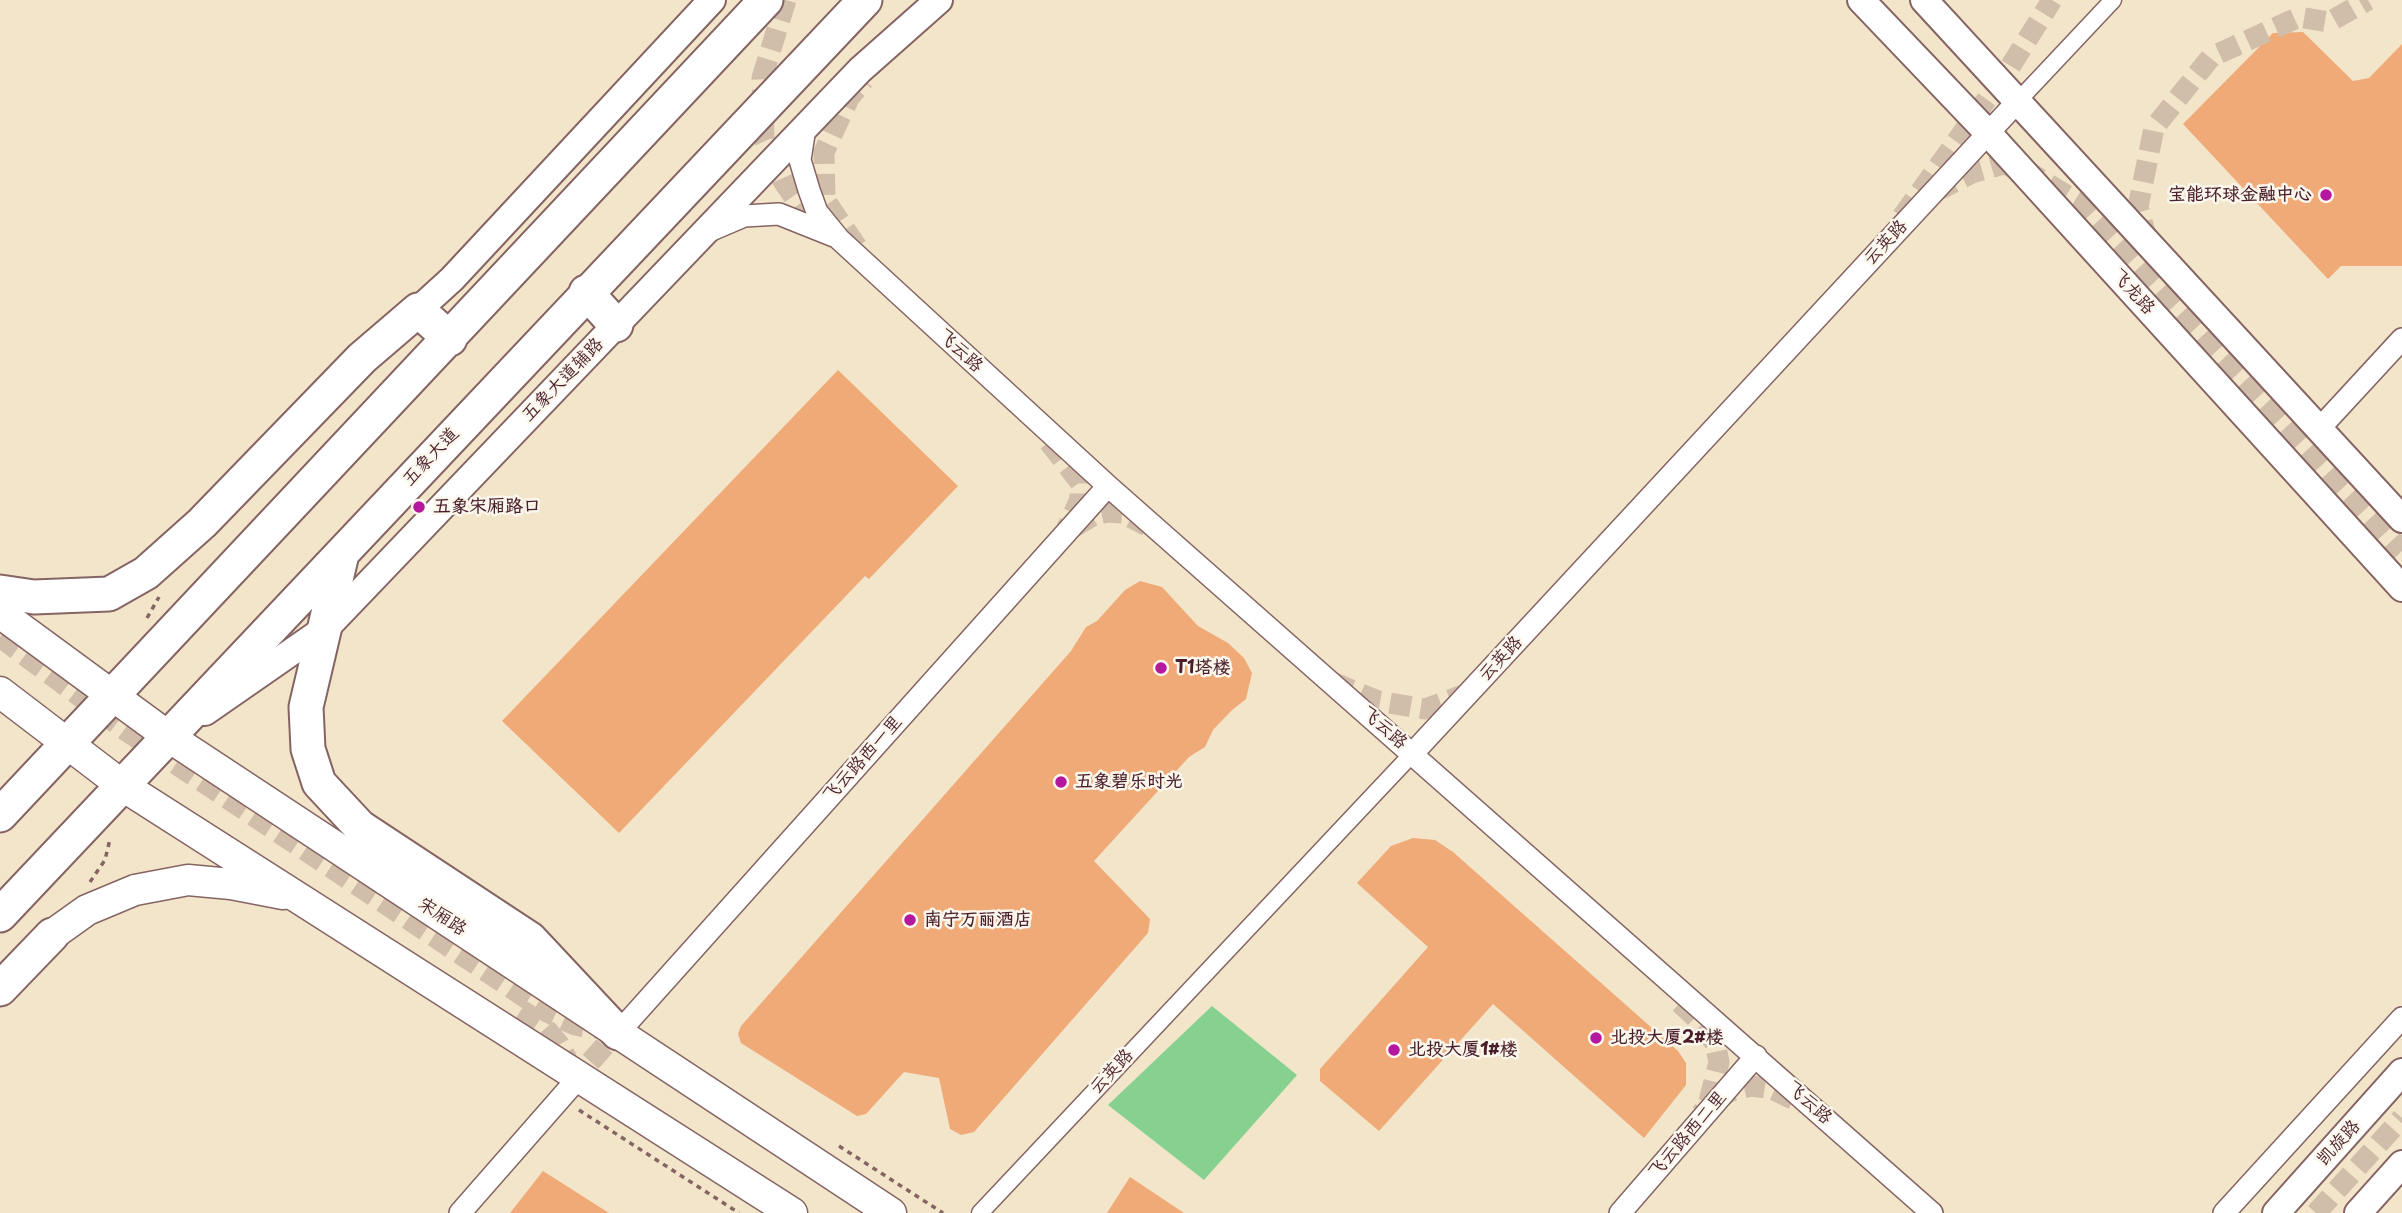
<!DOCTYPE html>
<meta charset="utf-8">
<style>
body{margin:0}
canvas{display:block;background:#f2e5ca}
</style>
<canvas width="2402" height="1213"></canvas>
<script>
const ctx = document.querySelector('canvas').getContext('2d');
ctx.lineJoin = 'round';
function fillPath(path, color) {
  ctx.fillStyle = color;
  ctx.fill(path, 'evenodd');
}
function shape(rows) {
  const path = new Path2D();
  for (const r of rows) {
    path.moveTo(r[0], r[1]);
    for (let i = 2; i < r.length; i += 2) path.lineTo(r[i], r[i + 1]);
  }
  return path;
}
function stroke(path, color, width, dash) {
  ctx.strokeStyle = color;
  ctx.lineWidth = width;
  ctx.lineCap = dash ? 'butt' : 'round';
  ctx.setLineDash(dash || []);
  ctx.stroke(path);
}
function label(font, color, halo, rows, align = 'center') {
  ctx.font = font + ' "Playpen Sans","LXGW WenKai TC",sans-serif';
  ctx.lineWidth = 5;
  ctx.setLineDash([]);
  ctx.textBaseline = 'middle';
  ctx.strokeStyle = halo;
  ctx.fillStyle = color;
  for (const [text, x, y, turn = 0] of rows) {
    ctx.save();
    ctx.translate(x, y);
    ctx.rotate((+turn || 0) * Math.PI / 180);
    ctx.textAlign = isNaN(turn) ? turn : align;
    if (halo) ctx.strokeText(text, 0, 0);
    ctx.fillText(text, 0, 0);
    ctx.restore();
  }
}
const green = shape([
 [1212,1006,1297,1075,1204,1180,1108,1105]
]);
const building = shape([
 [2303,32,2353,81,2369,78,2402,44,2402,266,2341,266,2328,279,2183,124,2273,33],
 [838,370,958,486,869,579,865,576,619,833,502,721],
 [1140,581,1162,587,1198,626,1228,643,1244,658,1252,673,1246,699,1231,711,1213,730,1205,747,1189,757,1094,861,1150,919,1148,933,974,1132,961,1135,950,1129,939,1078,904,1072,866,1114,857,1116,741,1043,738,1034,741,1026,1071,651,1086,627,1097,621,1125,590],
 [1413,838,1435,840,1453,852,1678,1051,1686,1063,1686,1085,1644,1138,1493,1004,1379,1131,1320,1081,1320,1069,1428,947,1357,883,1391,846],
 [543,1171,609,1213,510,1213],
 [1130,1177,1184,1213,1107,1213]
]);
const minorTunnel = shape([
 [786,0,762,78,764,139,783,181,810,220,822,232],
 [1935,192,1972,173,2004,164,2032,174,2079,203,2402,551],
 [1902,217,2010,67,2052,0],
 [2148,242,2138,207,2154,128,2211,57,2299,17,2329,22,2368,0],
 [857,247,825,200,824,152,849,98,864,80],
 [1049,442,1080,482,1080,499,1067,528],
 [1074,527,1094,515,1108,512,1122,513,1147,526],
 [0,637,125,730,547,1012,575,1025,591,1028,607,1027],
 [1332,682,1378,701,1425,709,1471,692],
 [1680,1003,1697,1019,1715,1043,1719,1062,1708,1105,1701,1114],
 [521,1010,540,1022,559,1044,566,1057,565,1074],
 [570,1085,625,1023],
 [1716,1100,1731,1091,1752,1086,1772,1089,1803,1104],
 [2316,1213,2402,1118]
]);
const path = shape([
 [147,618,159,597],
 [90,882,105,860,110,839],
 [579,1110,739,1213],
 [839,1146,943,1213]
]);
const pedestrian = shape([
 [2018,101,2113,0],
 [980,1213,1413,753]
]);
const minor = shape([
 [805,128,800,160,809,190,817,212,839,239,1108,486,1932,1213],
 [709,231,744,216,779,214,834,236],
 [2319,429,2402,339],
 [1413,753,2018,101],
 [618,1033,1108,486],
 [460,1213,580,1076],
 [1620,1213,1756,1056],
 [2224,1213,2402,1018]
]);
const tertiary = shape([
 [1861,0,1988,133,2402,588],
 [1924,0,2402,519],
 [418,310,452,279,712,0],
 [205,712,326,628,860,70,939,0],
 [2276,1213,2402,1072],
 [2358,1213,2402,1164]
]);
const secondary = shape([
 [0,613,169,737,891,1213],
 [0,692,123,786,792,1213],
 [52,935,87,910,135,890,188,880,231,884,283,894]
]);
const primary = shape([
 [586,292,616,325],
 [342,554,306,707,308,749,319,783,360,827,530,939,618,1033],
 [0,592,34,597,109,594,146,573,202,523,362,358,418,310,450,339],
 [0,815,766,0],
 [0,915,865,0],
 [0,989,52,935]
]);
const markers = [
 [2326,195,7,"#b5179e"],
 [419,507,7,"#b5179e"],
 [1161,668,7,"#b5179e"],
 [1061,782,7,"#b5179e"],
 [910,920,7,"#b5179e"],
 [1596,1038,7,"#b5179e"],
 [1394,1050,7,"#b5179e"]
];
const poiNames = [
 ["宝能环球金融中心",2312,195,"right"],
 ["五象宋厢路口",433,507],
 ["T1塔楼",1175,668],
 ["五象碧乐时光",1075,782],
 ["南宁万丽酒店",924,920],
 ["北投大厦2#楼",1610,1038],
 ["北投大厦1#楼",1408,1050]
];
const streetNames = [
 ["云英路",1886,243,-47],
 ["飞龙路",2133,292,48],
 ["飞云路",960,351,43],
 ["五象大道辅路",563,380,-46],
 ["五象大道",431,457,-47],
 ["云英路",1501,659,-47],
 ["飞云路",1384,728,41],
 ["飞云路西一里",863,759,-48],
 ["宋厢路",442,917,33],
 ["云英路",1112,1072,-47],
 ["飞云路",1809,1103,42],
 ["飞云路西二里",1688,1135,-49],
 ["凯旋路",2339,1143,-48]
];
fillPath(green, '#86d18f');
fillPath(building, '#efaa77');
stroke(minorTunnel, '#d0bdaa', 21, [21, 10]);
stroke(pedestrian, '#856463', 19);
stroke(minor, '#856463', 24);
stroke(tertiary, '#856463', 30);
stroke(secondary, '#856463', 33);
stroke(primary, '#856463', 37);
stroke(path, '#856463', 3.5, [5, 5]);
stroke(pedestrian, '#fff', 16);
stroke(minor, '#fff', 21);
stroke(tertiary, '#fff', 26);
stroke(secondary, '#fff', 30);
stroke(primary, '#fff', 33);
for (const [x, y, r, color] of markers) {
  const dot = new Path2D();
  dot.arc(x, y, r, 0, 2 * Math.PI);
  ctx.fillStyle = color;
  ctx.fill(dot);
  stroke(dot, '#fbf7ec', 2.5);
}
label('bold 18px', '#4a1f2b', '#fbf7ec', poiNames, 'left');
label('18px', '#4a1f2b', '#fbf7ec', streetNames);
</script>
